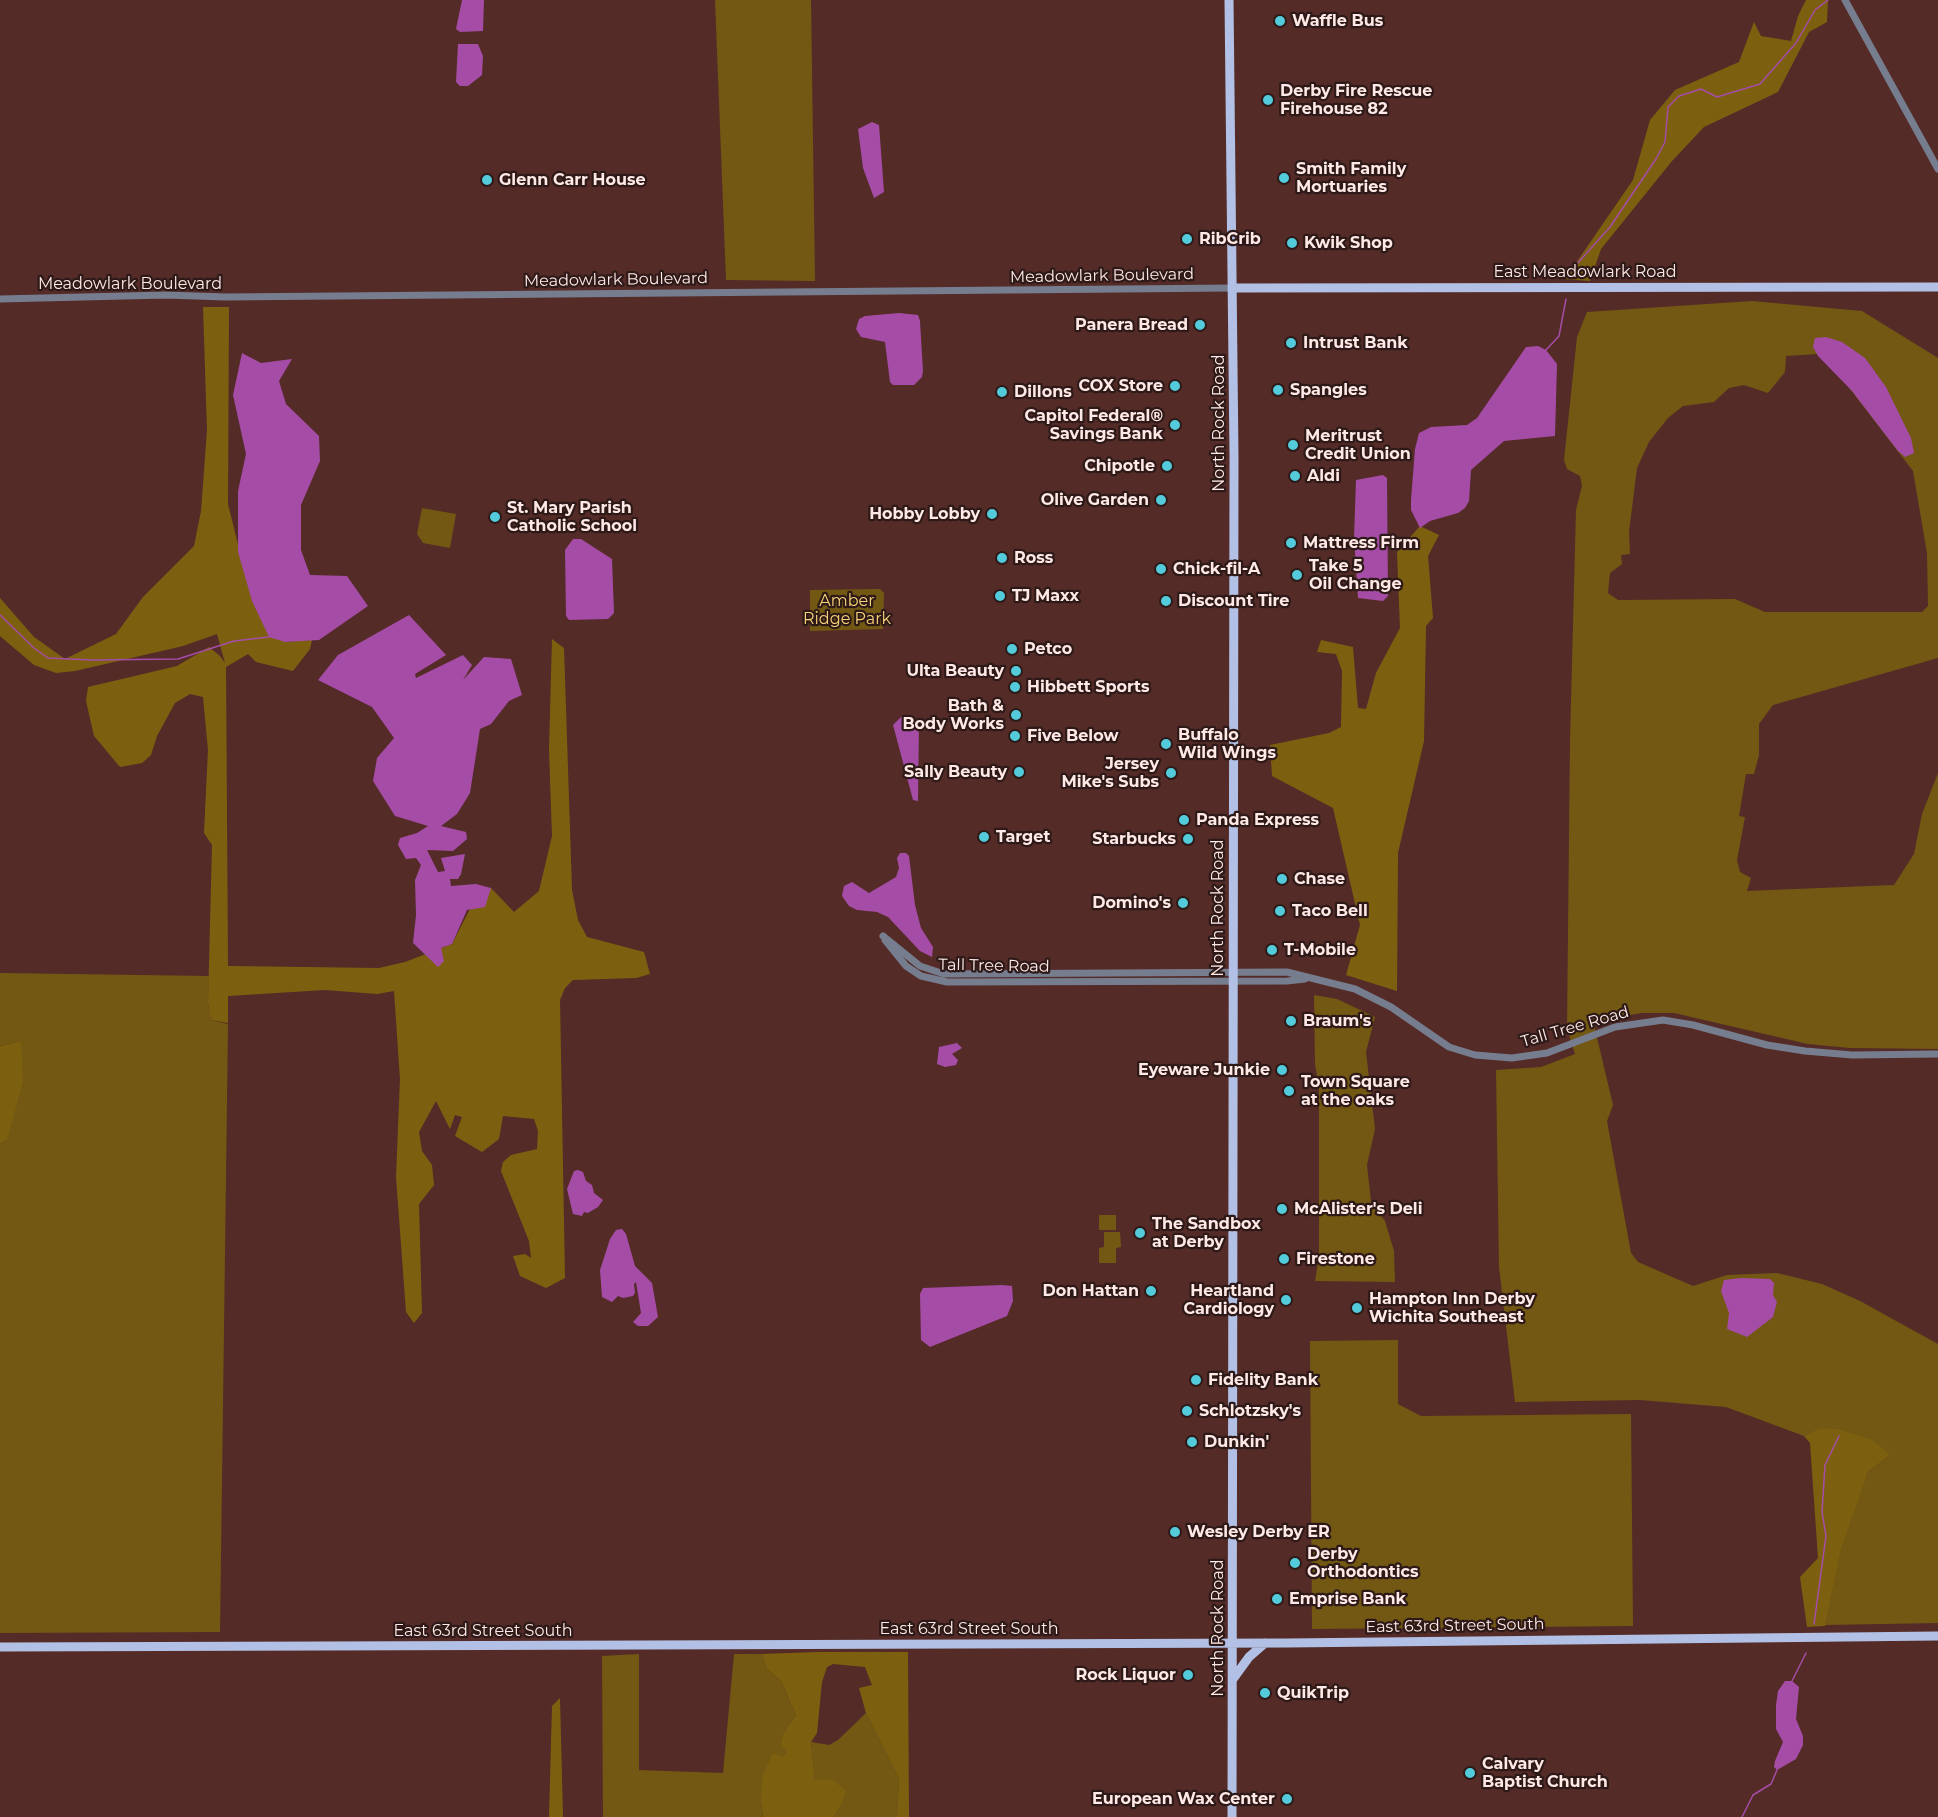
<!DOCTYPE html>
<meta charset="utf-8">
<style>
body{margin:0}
canvas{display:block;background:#542b27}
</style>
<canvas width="1938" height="1817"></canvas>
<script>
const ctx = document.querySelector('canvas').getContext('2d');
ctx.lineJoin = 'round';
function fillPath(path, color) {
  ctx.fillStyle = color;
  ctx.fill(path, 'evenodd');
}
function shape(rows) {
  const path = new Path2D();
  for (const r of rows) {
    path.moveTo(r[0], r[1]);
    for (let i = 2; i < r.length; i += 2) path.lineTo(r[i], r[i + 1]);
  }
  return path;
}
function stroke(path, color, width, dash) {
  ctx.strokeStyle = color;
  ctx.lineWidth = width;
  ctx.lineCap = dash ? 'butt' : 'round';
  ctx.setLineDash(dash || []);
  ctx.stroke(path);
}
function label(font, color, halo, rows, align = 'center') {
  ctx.font = font + ' Montserrat,sans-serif';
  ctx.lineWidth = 4.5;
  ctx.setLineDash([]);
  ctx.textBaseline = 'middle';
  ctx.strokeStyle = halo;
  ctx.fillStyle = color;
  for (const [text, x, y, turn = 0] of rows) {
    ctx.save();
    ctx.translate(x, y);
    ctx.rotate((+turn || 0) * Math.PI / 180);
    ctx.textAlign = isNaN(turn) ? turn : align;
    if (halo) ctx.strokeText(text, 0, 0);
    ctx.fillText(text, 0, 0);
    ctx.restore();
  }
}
const green = shape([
 [715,0,811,0,815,281,726,280],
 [1752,301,1862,311,1938,358,1938,658,1773,705,1759,724,1759,755,1754,774,1746,774,1739,816,1745,817,1737,860,1740,872,1751,878,1747,891,1894,885,1914,854,1922,814,1938,773,1938,1049,1850,1048,1808,1044,1674,1013,1641,1013,1609,1019,1594,1025,1613,1105,1607,1121,1631,1253,1638,1262,1693,1286,1727,1275,1777,1273,1822,1284,1860,1301,1938,1344,1938,1623,1825,1625,1842,1540,1868,1472,1890,1455,1821,1428,1804,1436,1726,1407,1640,1400,1515,1402,1499,1267,1496,1070,1541,1067,1575,1054,1567,1029,1570,740,1576,510,1582,486,1580,476,1567,469,1564,460,1577,337,1587,312],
 [1818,354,1841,377,1913,471,1927,553,1928,606,1922,612,1765,612,1735,599,1618,600,1608,593,1610,573,1622,564,1621,555,1630,554,1629,532,1637,468,1649,442,1668,418,1683,406,1714,402,1729,388,1744,385,1768,393,1785,372,1786,356],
 [422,508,456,514,450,548,423,543,417,534],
 [880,589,884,593,883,629,810,631,810,590],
 [0,973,209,976,208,1003,211,1020,228,1024,220,1632,0,1633,0,1144,7,1140,21,1041,0,1046],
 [1314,995,1337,999,1375,1017,1366,1052,1375,1129,1367,1165,1371,1202,1385,1221,1394,1251,1395,1282,1315,1281,1319,1257,1319,1088,1315,1064],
 [1099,1215,1116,1215,1116,1230,1099,1230],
 [1104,1232,1120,1232,1121,1247,1116,1248,1116,1263,1099,1263,1099,1248,1104,1247],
 [1398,1340,1398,1404,1421,1416,1631,1414,1633,1626,1312,1629,1310,1341],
 [639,1654,639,1770,723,1773,734,1654,762,1654,767,1669,781,1681,796,1715,784,1732,787,1752,761,1801,763,1817,603,1817,602,1656],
 [866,1713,899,1779,897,1817,834,1817,840,1807,833,1780,815,1780,811,1742,829,1745,838,1740]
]);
const forest = shape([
 [1806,0,1828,0,1827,22,1809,32,1778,92,1704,127,1672,161,1601,249,1590,281,1565,279,1633,180,1650,120,1675,90,1739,62,1754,22,1761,36,1791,41,1798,16],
 [203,307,229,307,228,504,252,601,285,642,312,640,310,649,293,671,256,662,248,654,226,667,228,966,379,968,405,962,452,944,474,901,491,888,514,912,539,891,552,836,549,750,552,639,564,648,572,890,578,920,587,937,644,952,650,974,636,978,573,980,565,988,560,1000,565,1278,546,1288,520,1276,513,1256,525,1254,531,1258,529,1241,501,1171,503,1162,511,1155,537,1149,538,1131,534,1119,503,1116,499,1139,482,1152,455,1136,462,1117,455,1115,450,1129,436,1101,419,1132,422,1151,432,1165,434,1185,419,1204,422,1313,414,1323,406,1312,396,1177,400,1079,394,991,377,994,325,990,228,996,228,1023,211,1020,208,1003,212,845,204,833,208,750,203,697,190,694,175,703,157,736,151,755,142,763,120,767,94,736,86,701,88,687,177,666,209,647,220,656,225,663,217,634,183,646,75,671,56,673,34,665,0,636,0,598,34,637,65,659,116,634,143,597,194,546,201,511,207,430],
 [1420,526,1439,535,1428,556,1433,618,1426,626,1424,741,1398,853,1397,991,1346,975,1360,925,1333,808,1272,776,1270,745,1329,733,1341,727,1342,671,1336,654,1317,652,1321,640,1353,647,1358,708,1366,709,1376,673,1400,628,1397,552],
 [21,1041,23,1081,7,1140,0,1144,0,1046],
 [1820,1428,1837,1429,1872,1440,1890,1455,1868,1472,1841,1548,1825,1626,1807,1627,1800,1577,1818,1558,1810,1443,1804,1436],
 [817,1652,908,1652,909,1817,897,1817,899,1779,866,1713,859,1688,872,1685,865,1667,833,1664,827,1667,822,1682,817,1733,811,1742,815,1780,833,1780,846,1791,840,1807,834,1817,763,1817,761,1801,763,1775,773,1753,783,1757,787,1752,781,1744,784,1732,796,1715,781,1681,767,1669,762,1654],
 [560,1698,563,1817,549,1817,552,1706]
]);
const water = shape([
 [462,0,484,0,483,31,460,32,456,29],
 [458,44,478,44,483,56,482,75,468,86,460,86,456,82],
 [872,122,879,125,884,192,874,198,863,168,858,129],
 [899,313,918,315,920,321,923,371,922,377,914,385,893,385,890,382,885,342,861,337,856,329,859,319,865,316],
 [1826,337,1842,342,1865,358,1886,387,1911,438,1914,453,1905,457,1898,451,1852,391,1818,356,1813,347,1815,338],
 [1538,346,1546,350,1557,364,1555,436,1504,441,1471,470,1469,501,1465,508,1458,513,1430,521,1420,528,1411,510,1411,500,1415,449,1419,433,1431,427,1467,425,1477,418,1526,347],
 [242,353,261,363,292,359,279,381,286,404,319,436,320,461,301,505,301,550,310,575,347,576,368,606,319,640,285,642,269,637,252,601,238,552,238,491,246,454,233,395],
 [1383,475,1387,478,1388,596,1383,601,1358,598,1354,538,1356,480],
 [573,539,581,539,612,559,614,613,608,619,569,620,566,616,565,550],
 [409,615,446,655,415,674,416,678,463,655,472,665,463,680,484,657,511,659,522,695,509,701,491,724,480,729,470,793,457,814,441,826,466,832,467,839,453,851,427,850,438,872,445,871,441,858,465,854,461,874,458,879,450,879,451,886,476,884,491,888,485,907,467,910,452,944,441,948,444,961,438,967,413,943,416,915,415,880,421,865,416,858,406,859,398,845,400,838,417,833,428,826,395,816,373,781,377,758,394,738,372,707,318,680,338,655],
 [908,716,919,721,918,801,913,800,893,725,901,717],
 [900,853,906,853,909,856,915,905,921,928,933,947,932,957,920,951,888,917,877,912,857,910,849,906,842,896,844,886,852,882,869,893,896,877,899,868,897,858],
 [957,1043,962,1048,952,1054,958,1060,956,1065,945,1067,937,1064,939,1047],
 [578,1170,583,1172,586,1181,592,1185,594,1193,603,1200,598,1207,588,1213,584,1212,582,1216,573,1214,567,1189,574,1171],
 [622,1229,626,1234,635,1266,652,1283,658,1317,648,1326,638,1326,633,1322,641,1313,636,1282,634,1284,635,1293,633,1296,623,1298,618,1296,612,1302,602,1297,600,1270,610,1239,616,1230],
 [1741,1278,1770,1279,1774,1283,1773,1295,1777,1302,1773,1317,1747,1337,1727,1329,1729,1313,1721,1291,1724,1280],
 [1002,1285,1012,1286,1013,1301,1007,1316,930,1347,921,1340,920,1294,923,1288],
 [1785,1681,1792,1681,1799,1687,1796,1719,1803,1736,1803,1745,1796,1759,1777,1770,1774,1767,1775,1761,1783,1742,1776,1729,1776,1705,1778,1691]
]);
const stream = shape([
 [1567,275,1610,227,1656,159,1665,142,1668,107,1679,96,1701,89,1717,97,1760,84,1796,43,1815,10,1828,0],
 [1546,350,1559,336,1566,299],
 [0,615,34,648,48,658,91,660,178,659,234,641,269,637],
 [1814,1624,1826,1536,1822,1512,1825,1465,1839,1436],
 [1792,1681,1806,1653],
 [1742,1817,1753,1795,1771,1784,1777,1770]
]);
const minor = shape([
 [1845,0,1938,169],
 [0,299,166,295,225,297,1233,288],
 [883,936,920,966,944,974,1287,972,1355,989,1391,1007,1449,1047,1475,1055,1512,1058,1547,1053,1615,1027,1663,1020,1693,1025,1767,1045,1805,1051,1852,1055,1938,1054],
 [885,940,906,966,921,976,947,982,1287,981,1305,979]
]);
const major = shape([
 [1229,0,1234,456,1232,1817],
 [1233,288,1938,287],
 [0,1647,1287,1643,1938,1636],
 [1233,1679,1249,1657,1265,1643]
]);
const markers = [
 [1280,21,6,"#53cbda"],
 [1268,100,6,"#53cbda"],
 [1284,178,6,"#53cbda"],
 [487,180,6,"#53cbda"],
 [1187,239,6,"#53cbda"],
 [1292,243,6,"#53cbda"],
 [1200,325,6,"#53cbda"],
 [1291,343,6,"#53cbda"],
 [1175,386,6,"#53cbda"],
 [1278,390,6,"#53cbda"],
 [1002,392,6,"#53cbda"],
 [1175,425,6,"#53cbda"],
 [1293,445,6,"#53cbda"],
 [1167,466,6,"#53cbda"],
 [1295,476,6,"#53cbda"],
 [1161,500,6,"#53cbda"],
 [992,514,6,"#53cbda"],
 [495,517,6,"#53cbda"],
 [1291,543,6,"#53cbda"],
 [1002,558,6,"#53cbda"],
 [1161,569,6,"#53cbda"],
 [1297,575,6,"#53cbda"],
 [1000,596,6,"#53cbda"],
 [1166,601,6,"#53cbda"],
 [1012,649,6,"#53cbda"],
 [1016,671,6,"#53cbda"],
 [1015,687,6,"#53cbda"],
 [1016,715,6,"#53cbda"],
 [1015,736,6,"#53cbda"],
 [1166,744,6,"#53cbda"],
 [1019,772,6,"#53cbda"],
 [1171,773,6,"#53cbda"],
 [1184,820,6,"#53cbda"],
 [984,837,6,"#53cbda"],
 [1188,839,6,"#53cbda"],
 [1282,879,6,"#53cbda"],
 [1183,903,6,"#53cbda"],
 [1280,911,6,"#53cbda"],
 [1272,950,6,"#53cbda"],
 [1291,1021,6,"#53cbda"],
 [1282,1070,6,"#53cbda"],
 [1289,1091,6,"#53cbda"],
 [1282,1209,6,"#53cbda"],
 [1140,1233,6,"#53cbda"],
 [1284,1259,6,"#53cbda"],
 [1151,1291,6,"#53cbda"],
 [1286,1300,6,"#53cbda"],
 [1357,1308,6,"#53cbda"],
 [1196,1380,6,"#53cbda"],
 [1187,1411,6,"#53cbda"],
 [1192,1442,6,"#53cbda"],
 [1175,1532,6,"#53cbda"],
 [1295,1563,6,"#53cbda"],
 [1277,1599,6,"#53cbda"],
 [1188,1675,6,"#53cbda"],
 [1265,1693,6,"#53cbda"],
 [1470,1773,6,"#53cbda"],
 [1287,1799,6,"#53cbda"]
];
const poiNames = [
 ["Waffle Bus",1292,21],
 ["Derby Fire Rescue",1280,91],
 ["Firehouse 82",1280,109],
 ["Smith Family",1296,169],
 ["Mortuaries",1296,187],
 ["Glenn Carr House",499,180],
 ["RibCrib",1199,239],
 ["Kwik Shop",1304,243],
 ["Panera Bread",1188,325,"right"],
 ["Intrust Bank",1303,343],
 ["COX Store",1163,386,"right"],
 ["Spangles",1290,390],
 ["Dillons",1014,392],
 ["Capitol Federal®",1163,416,"right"],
 ["Savings Bank",1163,434,"right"],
 ["Meritrust",1305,436],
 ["Credit Union",1305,454],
 ["Chipotle",1155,466,"right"],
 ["Aldi",1307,476],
 ["Olive Garden",1149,500,"right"],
 ["St. Mary Parish",507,508],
 ["Catholic School",507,526],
 ["Hobby Lobby",980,514,"right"],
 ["Mattress Firm",1303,543],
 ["Ross",1014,558],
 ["Take 5",1309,566],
 ["Oil Change",1309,584],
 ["Chick-fil-A",1173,569],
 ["TJ Maxx",1012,596],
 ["Discount Tire",1178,601],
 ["Petco",1024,649],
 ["Ulta Beauty",1004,671,"right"],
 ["Hibbett Sports",1027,687],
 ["Bath &",1004,706,"right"],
 ["Body Works",1004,724,"right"],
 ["Buffalo",1178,735],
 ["Wild Wings",1178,753],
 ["Five Below",1027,736],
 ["Jersey",1159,764,"right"],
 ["Mike's Subs",1159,782,"right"],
 ["Sally Beauty",1007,772,"right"],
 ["Panda Express",1196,820],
 ["Target",996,837],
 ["Starbucks",1176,839,"right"],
 ["Chase",1294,879],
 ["Domino's",1171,903,"right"],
 ["Taco Bell",1292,911],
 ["T-Mobile",1284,950],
 ["Braum's",1303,1021],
 ["Eyeware Junkie",1270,1070,"right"],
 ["Town Square",1301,1082],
 ["at the oaks",1301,1100],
 ["McAlister's Deli",1294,1209],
 ["The Sandbox",1152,1224],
 ["at Derby",1152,1242],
 ["Firestone",1296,1259],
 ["Don Hattan",1139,1291,"right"],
 ["Heartland",1274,1291,"right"],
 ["Cardiology",1274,1309,"right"],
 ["Hampton Inn Derby",1369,1299],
 ["Wichita Southeast",1369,1317],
 ["Fidelity Bank",1208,1380],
 ["Schlotzsky's",1199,1411],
 ["Dunkin'",1204,1442],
 ["Wesley Derby ER",1187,1532],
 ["Derby",1307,1554],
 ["Orthodontics",1307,1572],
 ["Emprise Bank",1289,1599],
 ["Rock Liquor",1176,1675,"right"],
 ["QuikTrip",1277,1693],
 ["Calvary",1482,1764],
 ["Baptist Church",1482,1782],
 ["European Wax Center",1275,1799,"right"]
];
const streetNames = [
 ["East Meadowlark Road",1585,272],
 ["Meadowlark Boulevard",1102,276,-1],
 ["Meadowlark Boulevard",616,280,-1],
 ["Meadowlark Boulevard",130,284],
 ["North Rock Road",1219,423,-90],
 ["North Rock Road",1218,908,-90],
 ["Tall Tree Road",994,966,1],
 ["Tall Tree Road",1575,1027,-16],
 ["East 63rd Street South",1455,1626,-1],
 ["North Rock Road",1218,1628,-90],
 ["East 63rd Street South",969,1629],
 ["East 63rd Street South",483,1631]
];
const parkNames = [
 ["Amber",847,601],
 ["Ridge Park",847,619]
];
fillPath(green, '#725812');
fillPath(forest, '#7d600f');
fillPath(water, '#a54ca7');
stroke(stream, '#a54ca7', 1.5);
stroke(minor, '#767d8e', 7);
stroke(major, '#b1c0e4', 9);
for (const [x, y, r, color] of markers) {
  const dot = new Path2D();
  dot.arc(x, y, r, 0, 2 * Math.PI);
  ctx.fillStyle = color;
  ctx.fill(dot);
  stroke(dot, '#2d1a18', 2);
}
label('bold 16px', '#ffe8e5', '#2d1a18', poiNames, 'left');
label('16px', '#ffe8e5', '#2d1a18', streetNames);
label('16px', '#f8d279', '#2d1a18', parkNames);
</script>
